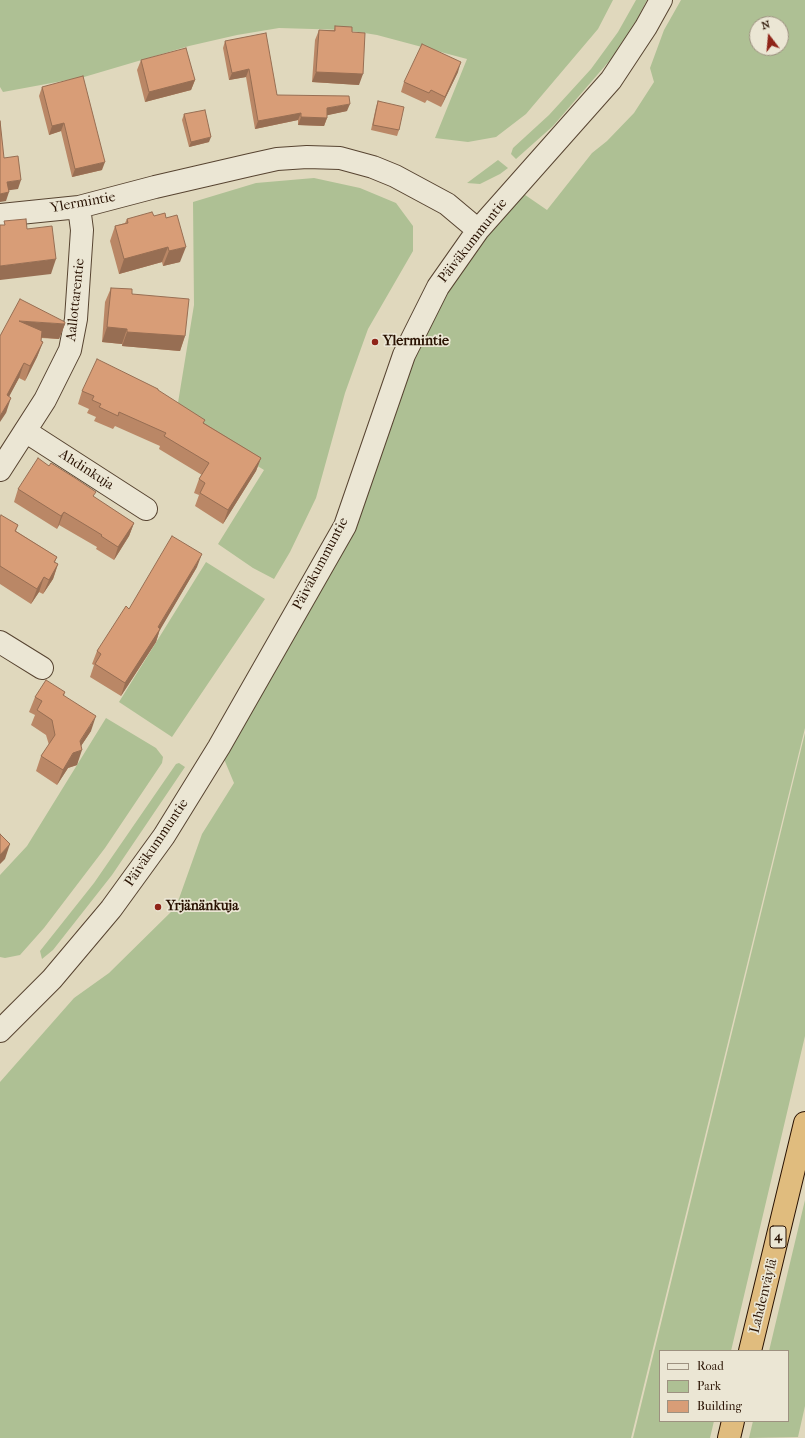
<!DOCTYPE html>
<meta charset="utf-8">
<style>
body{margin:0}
#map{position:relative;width:805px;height:1438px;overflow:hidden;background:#e0d8bd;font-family:"IM FELL French Canon",serif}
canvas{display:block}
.legend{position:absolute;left:659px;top:1350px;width:130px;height:72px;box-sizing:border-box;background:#ebe6d4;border:1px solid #9d9180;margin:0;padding:5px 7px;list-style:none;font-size:12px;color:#291202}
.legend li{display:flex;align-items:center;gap:8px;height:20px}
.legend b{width:20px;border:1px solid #9d9180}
.north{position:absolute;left:749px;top:16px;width:40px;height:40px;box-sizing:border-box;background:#ebe6d4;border:1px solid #9d9180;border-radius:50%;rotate:344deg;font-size:11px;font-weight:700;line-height:16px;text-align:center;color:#291202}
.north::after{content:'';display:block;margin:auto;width:14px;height:18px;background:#8f2418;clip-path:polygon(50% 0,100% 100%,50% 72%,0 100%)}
</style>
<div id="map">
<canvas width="805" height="1438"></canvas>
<ul class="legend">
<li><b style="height:5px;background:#ebe6d4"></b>Road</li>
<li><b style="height:11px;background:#aec094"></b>Park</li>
<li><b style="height:11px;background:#d89d77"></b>Building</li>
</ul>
<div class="north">N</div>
</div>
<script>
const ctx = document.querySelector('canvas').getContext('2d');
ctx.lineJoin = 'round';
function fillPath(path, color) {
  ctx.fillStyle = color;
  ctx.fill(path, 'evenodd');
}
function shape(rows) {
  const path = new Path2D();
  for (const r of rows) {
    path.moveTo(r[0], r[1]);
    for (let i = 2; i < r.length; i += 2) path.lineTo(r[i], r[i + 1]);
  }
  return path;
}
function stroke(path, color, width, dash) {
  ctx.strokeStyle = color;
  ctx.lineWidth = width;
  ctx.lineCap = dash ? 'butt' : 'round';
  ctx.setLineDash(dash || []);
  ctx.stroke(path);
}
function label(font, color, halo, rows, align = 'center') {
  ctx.font = font + ' "IM FELL French Canon",serif';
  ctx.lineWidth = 3.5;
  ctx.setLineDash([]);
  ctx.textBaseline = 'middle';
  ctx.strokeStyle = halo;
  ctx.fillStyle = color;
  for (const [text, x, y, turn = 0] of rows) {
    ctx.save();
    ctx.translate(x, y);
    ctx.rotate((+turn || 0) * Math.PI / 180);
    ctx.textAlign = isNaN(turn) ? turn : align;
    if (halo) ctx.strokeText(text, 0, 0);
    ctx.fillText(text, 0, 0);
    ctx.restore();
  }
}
const green = shape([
 [0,0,613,0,598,29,526,114,496,137,468,142,435,138,467,59,377,35,346,30,279,28,237,35,189,46,84,77,3,92,0,87],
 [636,0,647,0,636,21,611,59,553,126,516,159,511,154,513,148,549,115,591,69,618,32],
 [681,0,805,0,805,728,631,1438,0,1438,0,1082,74,998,109,973,176,907,202,834,234,783,219,747,345,526,404,355,515,188,547,210,592,153,607,141,634,113,654,82,650,68,664,30],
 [757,24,781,24,781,48,757,48],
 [498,160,508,168,500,174,480,184,467,183],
 [314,178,360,188,396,203,413,226,413,251,368,329,345,393,316,498,290,552,274,579,253,568,218,544,264,470,176,415,194,305,193,202,256,183],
 [206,562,265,599,172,737,119,702],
 [106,718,156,748,163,757,162,763,105,848,44,928,20,955,5,958,0,957,0,875,27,846],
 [805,733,805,1036,731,1351,660,1351,660,1421,714,1421,710,1438,633,1438],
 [179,763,185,767,112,875,53,950,42,959,40,951,94,883,176,764],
 [805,1200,805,1406,798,1437,749,1438,753,1421,788,1421,788,1351,769,1351]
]);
const minor = shape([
 [0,215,79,207,155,187,250,165,277,159,307,157,340,158,373,167,395,176,447,204,478,230],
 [25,431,146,509],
 [0,470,45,400,70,350,76,319,82,230,79,207],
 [0,642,42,668],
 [0,1031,52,979,111,909,164,836,219,747,345,526,404,355,438,287,478,230,611,80,646,27,661,0]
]);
const highway = shape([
 [750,1351,805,1123],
 [729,1438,733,1421]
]);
const wall = shape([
 [335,26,352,32,359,85,312,82,315,40,319,30,334,30],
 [225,41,277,95,347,111,327,115,327,118,324,126,298,125,298,120,255,129,246,77,229,80,223,48],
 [141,60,195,80,191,90,145,102,137,70],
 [458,72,441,107,427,100,425,103,401,92,404,82],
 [42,87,102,170,72,177,61,131,49,135,39,96],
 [378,101,399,130,397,136,371,130,376,107],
 [184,114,209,142,189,147,182,120],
 [154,216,180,262,163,266,162,262,119,274,110,241,115,226,125,223,127,219],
 [111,288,132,294,185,336,180,351,122,346,122,344,102,342,105,302],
 [65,324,59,339,41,338,41,341,43,342,37,357,25,381,19,378,9,396,6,413,0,336],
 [82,391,158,391,204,423,261,458,256,471,223,524,195,506,199,495,194,493,199,479,202,475,159,449,160,446,115,426,113,429,94,421,96,417,87,413,89,409,78,404],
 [18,489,94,497,134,523,129,536,114,560,96,549,97,547,59,525,57,529,14,502],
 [0,517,18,525,16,531,57,557,55,562,58,564,53,579,43,594,39,592,31,604,0,584],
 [197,567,160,629,156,642,121,696,90,677,94,665,92,664,97,651,129,609],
 [65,692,64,696,91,731,81,746,77,765,68,768,57,785,36,771,41,756,49,745,46,735,31,725,35,715,29,712,35,697]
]);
const shadedWall = shape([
 [461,62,458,72,441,107,445,97],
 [249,69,246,77,229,80,232,73],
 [316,72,363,74,359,85,312,82],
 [195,80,191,90,145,102,149,92],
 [350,104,347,111,324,116,327,108],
 [301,113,298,120,255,129,258,121],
 [301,117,327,118,324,126,298,125],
 [64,123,61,131,49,135,52,126],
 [211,137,209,142,189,147,191,142],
 [105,162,102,170,72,177,75,169],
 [21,180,18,189,4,191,7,182],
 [9,192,6,201,0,202,0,194],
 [168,247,162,262,119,274,124,259],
 [186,247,180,262,163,266,169,251],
 [56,259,51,274,0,280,0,266],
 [19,321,65,324,59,339,14,335],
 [107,327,127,329,122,344,102,342],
 [127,332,185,336,180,351,122,346],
 [43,342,37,357,25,381,30,366],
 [24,363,19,378,2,410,7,395],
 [11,398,6,413,0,422,0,416],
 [261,458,256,471,223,524,228,510],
 [64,512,59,525,57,529,61,516],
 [134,523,129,536,114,560,118,547],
 [202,554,197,567,160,630,160,629,156,642,121,696,125,683],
 [58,564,53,579,43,594,49,580],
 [44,577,39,592,31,604,37,589],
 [96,716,91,731,77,752,82,750,77,765,68,768,57,785,63,770],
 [10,844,5,859,0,864,0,855]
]);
const building = shape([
 [335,26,352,27,352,32,365,33,363,74,316,72,319,30,335,31,335,26],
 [266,33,277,95,349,96,350,104,327,108,327,118,301,117,301,113,258,121,249,69,232,73,225,41,266,33],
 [422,44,461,62,445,97,431,90,429,93,404,82,422,44],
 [186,48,195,80,149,92,141,60,186,48],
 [83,76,105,162,75,169,64,123,52,126,42,87,83,76],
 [378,101,404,107,399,130,373,125,378,101],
 [205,110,211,137,191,142,184,114,205,110],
 [0,121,4,158,18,156,21,180,7,182,9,192,0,194,0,121],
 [152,212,154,216,165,213,166,218,177,215,186,247,169,251,168,247,124,259,115,226,128,223,127,219,152,212],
 [26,219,27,229,52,226,56,259,0,266,0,225,5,225,4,221,26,219],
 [111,288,132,289,132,294,189,299,185,336,127,332,127,329,107,327,111,288],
 [20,299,65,322,65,324,19,321,42,331,41,341,43,342,30,366,24,363,7,395,11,398,0,416,0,336,20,299],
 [97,359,158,389,158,390,205,420,203,423,261,458,228,510,200,493,205,483,199,479,209,463,164,436,166,433,119,412,118,416,99,407,101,404,92,400,94,396,82,391,97,359],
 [38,458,49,466,51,463,75,478,96,492,93,496,134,523,118,547,101,536,102,535,64,512,61,516,18,489,38,458],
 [1,515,18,525,15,531,57,557,54,562,58,564,49,580,44,577,37,589,0,566,0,517,1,515],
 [172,536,202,554,158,627,160,629,125,683,95,664,101,654,97,651,126,606,129,609,172,536],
 [46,680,65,692,63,695,96,716,80,741,82,750,73,753,63,770,41,756,55,735,52,720,37,710,42,701,35,697,46,680],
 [0,834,10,844,0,855,0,834]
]);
const markers = [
 [375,342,4,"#8f2418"],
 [158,907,4,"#8f2418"]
];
const shields = [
 [778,1237,16]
];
const shieldNames = [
 ["4",778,1237]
];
const streetNames = [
 ["Ylermintie",83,203,-10],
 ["Päiväkummuntie",473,241,-52],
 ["Aallottarentie",76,300,-84],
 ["Ahdinkuja",86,470,33],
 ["Päiväkummuntie",321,564,-62],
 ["Päiväkummuntie",157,843,-56],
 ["Lahdenväylä",764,1296,-76]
];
const poiNames = [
 ["Ylermintie",383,342],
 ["Yrjänänkuja",166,907]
];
fillPath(green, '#aec094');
stroke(minor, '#574431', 24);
stroke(highway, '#291202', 24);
stroke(minor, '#ebe6d4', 22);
stroke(highway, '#e0bc7e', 22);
fillPath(wall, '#ba8766');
fillPath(shadedWall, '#976e53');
fillPath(building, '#d89d77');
stroke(building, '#976e53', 1);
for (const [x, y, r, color] of markers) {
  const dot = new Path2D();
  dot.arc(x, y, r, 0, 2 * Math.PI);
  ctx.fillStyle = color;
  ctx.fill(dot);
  stroke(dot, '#ebe6d4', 1.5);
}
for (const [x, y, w] of shields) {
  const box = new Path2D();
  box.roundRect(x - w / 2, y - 11, w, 22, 3);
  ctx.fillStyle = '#ebe6d4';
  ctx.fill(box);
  stroke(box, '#291202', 1);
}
label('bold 13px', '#291202', null, shieldNames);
label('14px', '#291202', '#ebe6d4', streetNames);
label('bold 14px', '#291202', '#ebe6d4', poiNames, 'left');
</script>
